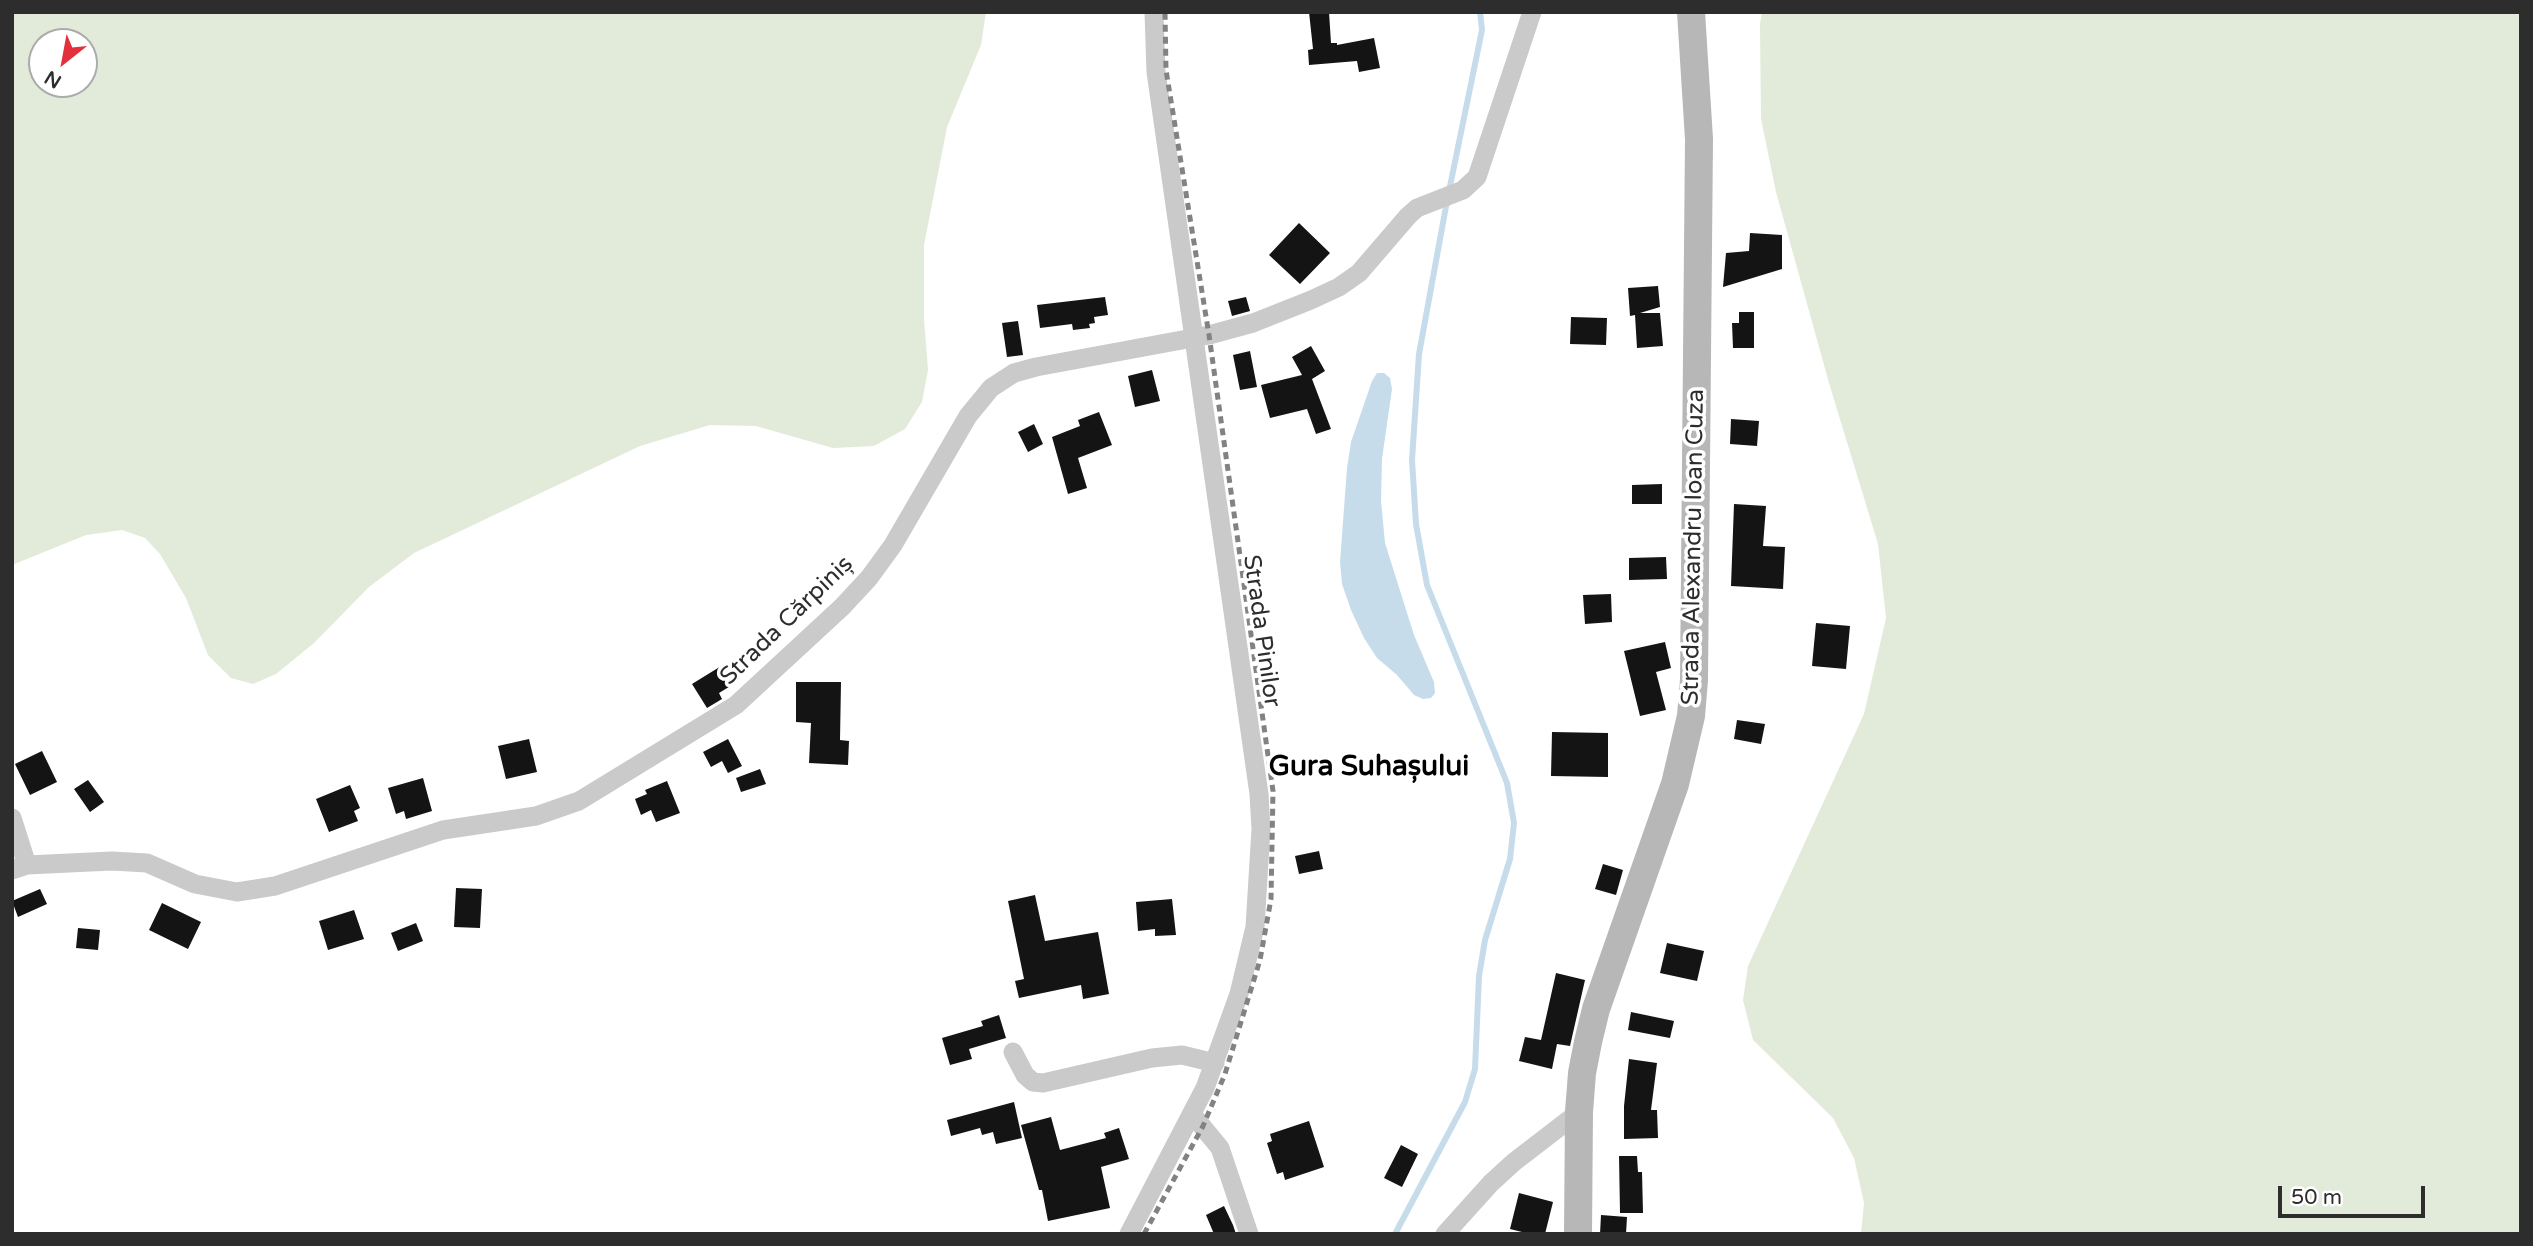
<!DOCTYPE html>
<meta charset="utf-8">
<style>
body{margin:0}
#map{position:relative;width:2533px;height:1246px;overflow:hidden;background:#fff;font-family:"Varela Round",sans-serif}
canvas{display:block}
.frame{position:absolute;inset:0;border:14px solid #2d2d2d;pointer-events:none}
.north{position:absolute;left:28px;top:28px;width:70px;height:70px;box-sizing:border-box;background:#fff;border:2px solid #ababab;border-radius:50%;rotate:211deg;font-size:19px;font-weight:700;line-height:28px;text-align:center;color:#2d2d2d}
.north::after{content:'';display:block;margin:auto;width:24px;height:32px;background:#e2303c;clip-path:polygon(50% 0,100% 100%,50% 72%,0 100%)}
.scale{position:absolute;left:2278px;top:1186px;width:147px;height:32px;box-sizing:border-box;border:4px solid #2d2d2d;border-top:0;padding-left:9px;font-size:21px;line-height:24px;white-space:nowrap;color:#2d2d2d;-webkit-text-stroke:5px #fff;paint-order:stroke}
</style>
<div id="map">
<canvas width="2533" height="1246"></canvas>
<div class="frame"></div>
<div class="north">N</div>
<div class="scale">50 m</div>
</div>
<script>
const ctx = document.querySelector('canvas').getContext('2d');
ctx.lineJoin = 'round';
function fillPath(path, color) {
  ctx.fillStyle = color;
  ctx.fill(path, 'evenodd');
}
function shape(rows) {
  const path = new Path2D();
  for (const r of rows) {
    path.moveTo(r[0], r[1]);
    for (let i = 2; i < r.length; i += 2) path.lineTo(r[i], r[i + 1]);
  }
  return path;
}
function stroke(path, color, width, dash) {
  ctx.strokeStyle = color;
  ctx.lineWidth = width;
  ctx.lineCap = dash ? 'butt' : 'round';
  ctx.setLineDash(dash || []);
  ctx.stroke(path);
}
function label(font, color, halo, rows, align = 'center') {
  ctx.font = font + ' "Varela Round",sans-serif';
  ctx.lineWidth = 7;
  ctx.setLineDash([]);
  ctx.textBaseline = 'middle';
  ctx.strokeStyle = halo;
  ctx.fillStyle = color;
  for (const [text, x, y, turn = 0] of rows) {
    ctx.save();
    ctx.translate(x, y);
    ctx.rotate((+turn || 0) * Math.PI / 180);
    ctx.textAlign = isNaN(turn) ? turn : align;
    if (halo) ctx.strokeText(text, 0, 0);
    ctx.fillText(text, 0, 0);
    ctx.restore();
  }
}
const green = shape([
 [12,12,986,12,981,45,947,127,924,245,924,319,928,370,922,402,905,429,874,446,833,448,756,426,710,425,640,446,414,553,369,587,314,643,276,674,253,684,231,678,208,655,186,598,160,554,145,538,122,530,86,535,12,565],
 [42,42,84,42,84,84,42,84],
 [1762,12,2521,12,2521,1234,1861,1234,1864,1203,1854,1158,1833,1118,1753,1040,1743,1000,1748,966,1864,714,1886,618,1878,544,1829,383,1776,192,1761,119,1760,24]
]);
const water = shape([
 [1377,373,1384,373,1390,378,1392,389,1382,459,1381,501,1385,543,1414,635,1434,682,1435,693,1431,698,1423,699,1414,695,1397,675,1377,658,1364,638,1351,610,1342,584,1340,562,1347,468,1351,442,1372,381]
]);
const stream = shape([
 [1449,191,1482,30,1480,12],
 [1395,1234,1465,1102,1475,1069,1479,976,1485,940,1510,859,1514,823,1507,783,1427,585,1416,524,1412,460,1419,354,1447,201]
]);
const building = shape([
 [1309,12,1329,12,1331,43,1337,43,1337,45,1374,38,1380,68,1359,72,1357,61,1309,65,1308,50,1313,49],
 [1299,223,1330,253,1300,284,1269,255],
 [1750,233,1782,235,1782,269,1723,287,1726,253,1749,251],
 [1658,286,1660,307,1640,313,1660,313,1663,346,1637,348,1635,315,1630,316,1628,288],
 [1105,297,1108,315,1094,317,1095,323,1089,324,1090,328,1073,330,1072,324,1040,328,1037,305],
 [1246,297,1250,311,1232,316,1228,301],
 [1739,312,1754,312,1754,348,1733,348,1732,323,1739,323],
 [1571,317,1607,318,1606,345,1570,344],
 [1018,321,1023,355,1007,357,1002,323],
 [1311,346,1325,371,1312,379,1331,429,1316,434,1307,409,1270,418,1261,385,1302,375,1292,357],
 [1250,351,1257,387,1240,390,1233,355],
 [1152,370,1160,401,1135,407,1128,376],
 [1099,412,1112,445,1078,458,1087,488,1068,494,1052,437,1080,426,1078,420],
 [1731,419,1759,421,1757,446,1730,444],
 [1034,424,1043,444,1028,452,1018,432],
 [1662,484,1662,504,1632,504,1632,485],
 [1734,504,1766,506,1763,546,1785,547,1783,589,1731,586],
 [1666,557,1667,579,1629,580,1629,558],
 [1611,594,1612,622,1585,624,1583,595],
 [1816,623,1850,626,1846,669,1812,666],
 [1665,642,1671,668,1656,672,1666,710,1640,716,1624,651],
 [726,663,737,682,719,693,722,699,707,708,692,684],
 [796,682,841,682,840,740,849,741,848,765,809,763,811,723,796,722],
 [1737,720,1765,724,1761,744,1734,739],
 [1552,732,1608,733,1608,777,1551,776],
 [529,739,537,772,506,779,498,746],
 [728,739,742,766,728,773,722,761,711,767,703,752],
 [42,751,57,782,30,795,15,764],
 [760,769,766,784,741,792,736,778],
 [423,778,432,811,406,819,404,811,396,814,388,788],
 [88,780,104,802,90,812,74,789],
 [667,781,680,813,656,822,651,810,641,815,635,799,647,794,645,790],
 [350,785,360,808,354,811,358,821,329,832,316,799],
 [1319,851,1323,869,1299,874,1295,856],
 [1603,864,1623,870,1616,895,1595,889],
 [456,888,482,889,480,928,454,927],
 [40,889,47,904,18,917,12,901],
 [1035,895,1045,941,1098,932,1109,994,1083,999,1081,985,1019,998,1015,981,1024,979,1008,901],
 [1172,899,1176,935,1155,936,1155,929,1138,931,1136,902],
 [162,903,201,922,188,949,149,930],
 [354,910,364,939,328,950,319,921],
 [416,923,423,941,398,951,391,933],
 [78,928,100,930,98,950,76,948],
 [1667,943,1704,951,1697,981,1660,973],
 [1556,973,1585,980,1570,1046,1557,1044,1552,1069,1519,1061,1525,1037,1541,1040],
 [1631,1012,1674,1021,1670,1038,1628,1030],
 [999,1015,1006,1038,969,1049,972,1059,950,1065,942,1038,983,1026,981,1021],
 [1629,1059,1657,1063,1651,1110,1657,1110,1658,1138,1624,1139,1624,1106],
 [1014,1102,1022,1138,996,1144,993,1132,982,1135,980,1128,951,1136,947,1120],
 [1051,1117,1060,1150,1106,1138,1104,1133,1119,1128,1129,1159,1101,1167,1110,1208,1048,1221,1042,1190,1039,1190,1021,1125],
 [1309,1121,1324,1167,1285,1180,1283,1172,1277,1174,1267,1143,1272,1141,1270,1134],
 [1401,1145,1418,1154,1402,1187,1384,1178],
 [1619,1156,1637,1156,1638,1172,1642,1172,1643,1213,1620,1213],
 [1519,1193,1553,1202,1545,1234,1530,1234,1510,1229],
 [1224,1206,1233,1225,1236,1234,1214,1234,1206,1215],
 [1601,1215,1627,1217,1626,1234,1600,1234]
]);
const street = shape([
 [12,818,27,865],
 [12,870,27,865,112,861,147,863,195,884,237,892,275,886,443,830,536,816,579,801,736,705,842,607,869,578,893,545,968,416,991,388,1014,373,1036,367,1209,335,1253,323,1311,300,1339,287,1359,273,1408,216,1417,208,1463,190,1477,177,1532,12],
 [1013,1052,1025,1075,1033,1082,1043,1083,1152,1058,1182,1055,1215,1063],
 [1192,1114,1220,1148,1249,1234],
 [1129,1234,1205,1088,1239,994,1255,927,1261,829,1259,794,1156,72,1154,12],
 [1445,1234,1491,1183,1514,1162,1579,1112]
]);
const secondary = shape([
 [1578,1234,1579,1112,1582,1073,1588,1042,1596,1009,1675,784,1691,716,1694,680,1699,139,1691,12]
]);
const rail = shape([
 [1144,1234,1203,1126,1225,1074,1260,960,1271,899,1273,791,1209,335,1166,70,1165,12]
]);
const streetNames = [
 ["Strada Alexandru Ioan Cuza",1694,547,-89],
 ["Strada Cărpiniș",787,621,-44],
 ["Strada Pinilor",1261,631,82]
];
const quarterNames = [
 ["Gura Suhașului",1369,768]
];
fillPath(green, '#e2eada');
fillPath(water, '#c6dcea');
stroke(stream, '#c6dcea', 6);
fillPath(building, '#141414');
stroke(street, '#cacaca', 19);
stroke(secondary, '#b7b7b7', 28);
stroke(rail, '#828282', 5, [7, 5]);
label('24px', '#2d2d2d', '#fff', streetNames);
label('bold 28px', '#000', '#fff', quarterNames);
</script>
